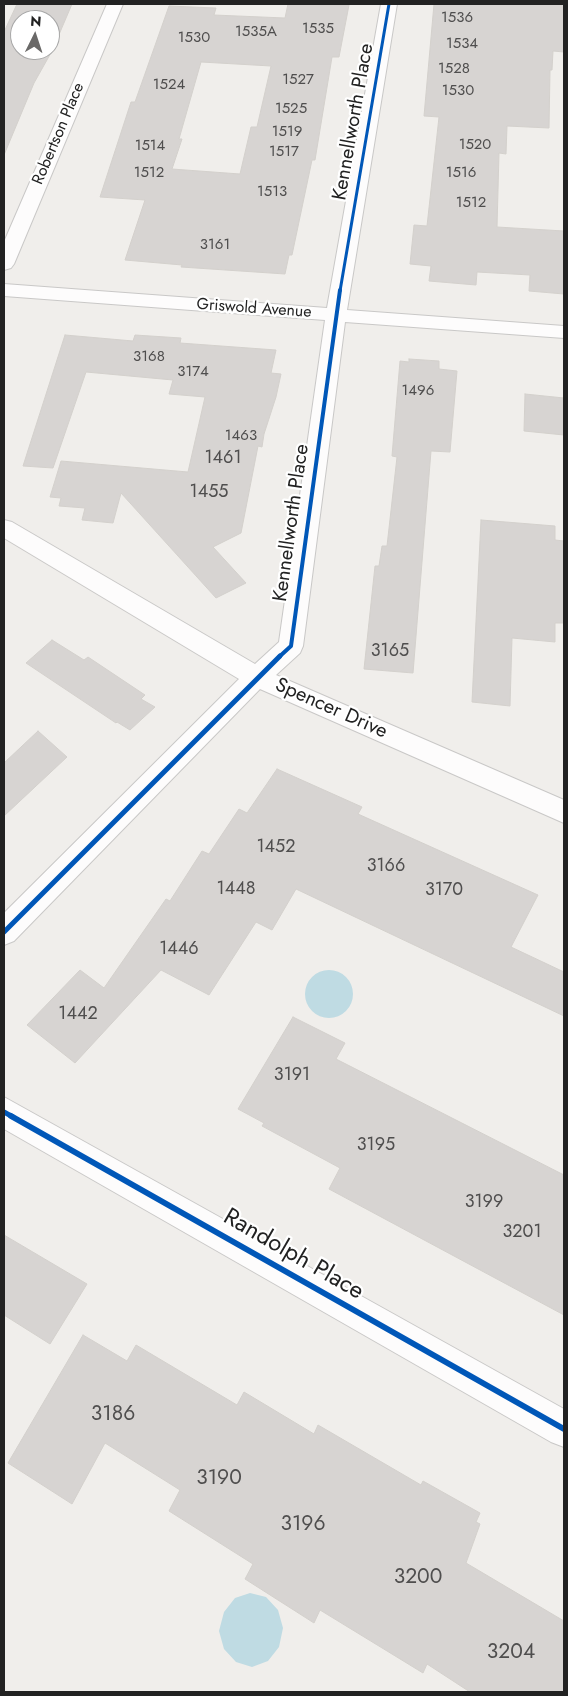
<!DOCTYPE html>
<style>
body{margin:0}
#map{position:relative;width:568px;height:1696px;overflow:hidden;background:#f0eeeb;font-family:Jost,sans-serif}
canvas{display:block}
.frame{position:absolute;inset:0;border:5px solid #222;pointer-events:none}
.north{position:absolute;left:10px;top:10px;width:50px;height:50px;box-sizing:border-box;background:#fff;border:1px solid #a7a7a7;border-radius:50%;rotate:4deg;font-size:14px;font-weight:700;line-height:20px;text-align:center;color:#222}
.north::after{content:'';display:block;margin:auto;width:18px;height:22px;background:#6a6968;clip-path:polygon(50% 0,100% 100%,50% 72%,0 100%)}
</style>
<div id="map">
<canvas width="568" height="1696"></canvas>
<div class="frame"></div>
<div class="north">N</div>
</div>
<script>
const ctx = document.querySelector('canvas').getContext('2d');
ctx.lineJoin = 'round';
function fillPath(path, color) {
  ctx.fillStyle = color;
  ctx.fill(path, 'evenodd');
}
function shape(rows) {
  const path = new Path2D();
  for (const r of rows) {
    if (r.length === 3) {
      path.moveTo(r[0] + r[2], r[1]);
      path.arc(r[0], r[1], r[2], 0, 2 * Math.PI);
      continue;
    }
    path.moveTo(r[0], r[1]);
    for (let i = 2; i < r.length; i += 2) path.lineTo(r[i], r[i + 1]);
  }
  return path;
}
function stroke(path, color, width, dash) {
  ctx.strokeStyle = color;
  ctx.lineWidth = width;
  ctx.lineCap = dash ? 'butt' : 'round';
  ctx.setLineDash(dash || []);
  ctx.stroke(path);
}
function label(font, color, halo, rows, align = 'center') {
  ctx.font = font + ' Jost,sans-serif';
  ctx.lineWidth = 4.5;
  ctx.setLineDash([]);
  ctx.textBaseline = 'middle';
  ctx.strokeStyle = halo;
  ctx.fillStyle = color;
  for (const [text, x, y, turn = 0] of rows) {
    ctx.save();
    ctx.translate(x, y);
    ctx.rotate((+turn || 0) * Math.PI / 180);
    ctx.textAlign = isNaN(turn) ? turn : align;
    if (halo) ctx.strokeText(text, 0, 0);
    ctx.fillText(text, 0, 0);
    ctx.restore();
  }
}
const water = shape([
 [329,994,24],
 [250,1593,266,1597,278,1610,283,1628,279,1647,268,1661,252,1667,236,1662,224,1649,219,1631,224,1612,235,1598]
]);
const building = shape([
 [17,4,72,4,52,51,34,83,4,155,4,32,17,4],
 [20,20,50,20,50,50,20,50,20,20],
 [288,4,349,5,339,57,332,57,315,160,312,160,292,255,289,255,285,274,181,267,182,265,125,260,145,200,100,197,131,102,135,102,169,6,216,8,214,15,285,18,288,4],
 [201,62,271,66,257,127,251,127,240,174,172,169,182,139,179,139,201,62],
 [434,4,564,4,564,52,553,51,552,70,550,70,549,128,507,126,506,154,499,153,497,227,564,231,564,294,529,291,530,275,477,272,476,285,429,281,431,266,410,264,414,225,427,226,439,117,424,116,434,4],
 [65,335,133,341,135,335,181,338,180,343,276,350,271,373,281,374,276,397,264,434,262,447,258,446,241,533,213,547,246,583,216,598,121,493,113,523,82,520,85,508,59,506,61,498,50,497,61,461,188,472,205,397,169,394,173,380,86,372,53,468,23,466,65,335],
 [409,359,439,361,439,369,457,371,450,452,431,451,413,673,364,669,375,566,379,566,382,546,387,546,397,457,392,456,400,361,409,362,409,359],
 [525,394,564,398,564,435,524,431,525,394],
 [481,520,555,526,555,540,564,541,564,623,555,623,555,642,512,638,510,706,472,702,481,520],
 [52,640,84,660,88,657,145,695,141,699,155,707,130,730,117,722,116,723,26,663,52,640],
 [38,731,67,757,4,816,4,763,38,731],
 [277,769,362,807,358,814,538,895,511,947,564,972,564,1016,296,889,272,930,256,922,209,995,161,970,75,1063,27,1025,80,970,104,988,166,899,170,901,202,851,209,854,239,809,247,813,277,769],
 [293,1017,345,1043,336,1059,564,1175,564,1315,329,1189,340,1168,262,1126,264,1123,238,1109,293,1017],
 [4,1235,87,1284,50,1344,4,1315,4,1235],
 [83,1335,127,1361,136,1345,237,1405,244,1392,314,1434,318,1425,421,1485,423,1481,480,1513,476,1522,480,1524,466,1563,564,1621,564,1692,470,1692,427,1664,423,1673,320,1610,314,1623,245,1579,253,1564,169,1511,180,1490,105,1443,72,1504,8,1463,83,1335]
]);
const minor = shape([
 [107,4,123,4,14,264,11,268,4,270,4,242,107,4],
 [381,4,397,4,347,310,564,326,564,338,345,322,303,646,300,653,276,675,564,800,564,823,260,689,14,941,4,945,4,913,239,679,4,538,4,520,12,522,255,664,279,642,325,320,4,296,4,284,327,308,381,4],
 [4,1097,564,1409,564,1447,551,1442,4,1129,4,1097]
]);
const cyclewayFar3 = shape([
 [340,291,389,4]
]);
const cyclewayFar2 = shape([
 [279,657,291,646,340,290]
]);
const cyclewayFar1 = shape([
 [4,932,280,656],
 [4,1112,13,1117]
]);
const cycleway = shape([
 [11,1116,564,1429]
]);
const farNumbernames = [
 ["1536",457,18],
 ["1535",318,29],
 ["1535A",256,32],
 ["1530",194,38],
 ["1534",462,44],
 ["1528",454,69],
 ["1527",298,80],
 ["1524",169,85],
 ["1530",458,91],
 ["1525",291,109],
 ["1519",287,132],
 ["1520",475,145],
 ["1514",150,146],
 ["1517",284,152],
 ["1512",149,173],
 ["1516",461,173],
 ["1513",272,192],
 ["1512",471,203],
 ["3161",215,245],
 ["3168",149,357],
 ["3174",193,372],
 ["1496",418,391],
 ["1463",241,436]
];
const farStreetnames = [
 ["Robertson Place",59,134,-67],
 ["Griswold Avenue",254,309,4]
];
const numberNames = [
 ["1461",223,459],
 ["1455",209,493],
 ["3165",390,652],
 ["1452",276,848],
 ["3166",386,867],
 ["1448",236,890],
 ["3170",444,891],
 ["1446",179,950],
 ["1442",78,1015],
 ["3191",292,1076],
 ["3195",376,1146],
 ["3199",484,1203],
 ["3201",522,1233]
];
const streetNames = [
 ["Kennellworth Place",354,122,-80],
 ["Kennellworth Place",292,523,-82],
 ["Spencer Drive",331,709,24]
];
const nearNumbernames = [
 ["3186",113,1415],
 ["3190",219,1479],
 ["3196",303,1525],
 ["3200",418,1578],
 ["3204",511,1653]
];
const nearStreetnames = [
 ["Randolph Place",293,1255,30]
];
fillPath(water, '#bfdbe3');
fillPath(building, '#d7d4d2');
stroke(building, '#d3d0cc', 1);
stroke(minor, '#c9c8c7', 2);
fillPath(minor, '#fdfcfc');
stroke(cyclewayFar3, '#0057b8', 3);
stroke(cyclewayFar2, '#0057b8', 4);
stroke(cyclewayFar1, '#0057b8', 5);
stroke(cycleway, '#0057b8', 6);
label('15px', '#4f4e4e', null, farNumbernames);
label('16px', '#222', '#fff', farStreetnames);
label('18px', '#4f4e4e', null, numberNames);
label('20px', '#222', '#fff', streetNames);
label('21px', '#4f4e4e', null, nearNumbernames);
label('24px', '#222', '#fff', nearStreetnames);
</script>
